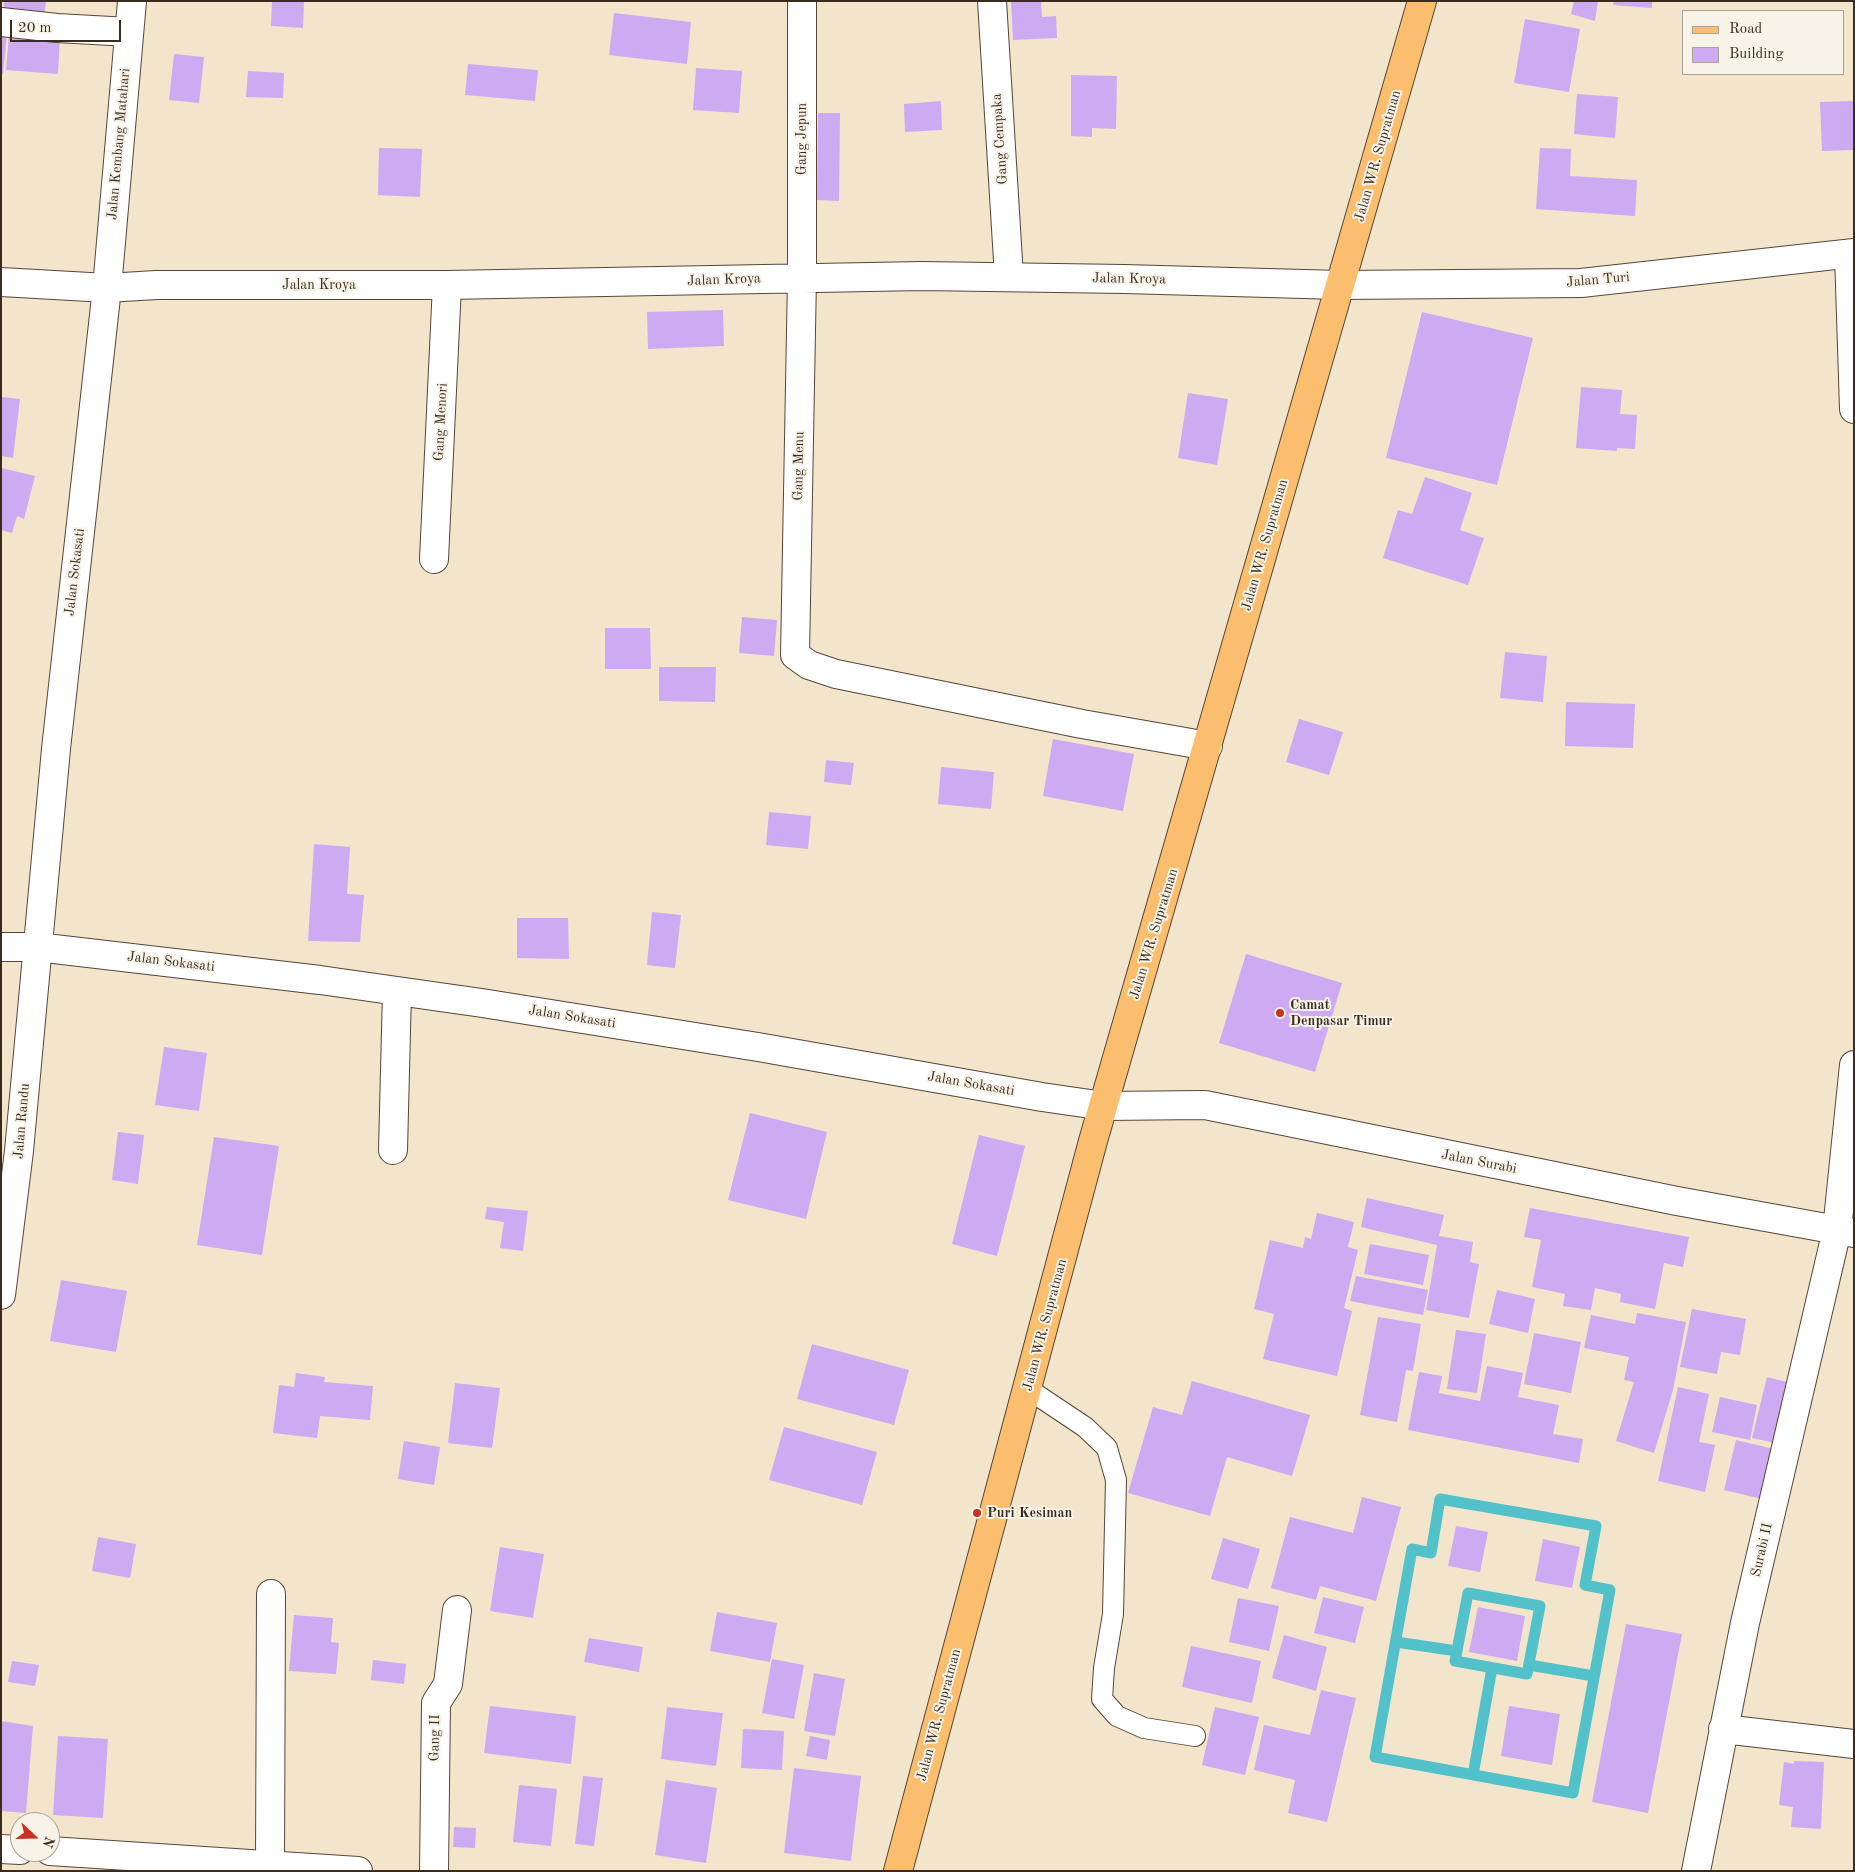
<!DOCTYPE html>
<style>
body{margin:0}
#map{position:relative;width:1855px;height:1872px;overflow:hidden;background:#f2e5cc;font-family:"Old Standard TT",serif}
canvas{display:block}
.frame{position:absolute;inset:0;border:2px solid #3b2a1e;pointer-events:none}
.legend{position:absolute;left:1682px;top:10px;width:162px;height:65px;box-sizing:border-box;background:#f7f3e8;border:1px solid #aca397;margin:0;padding:6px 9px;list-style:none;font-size:15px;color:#3b2a1e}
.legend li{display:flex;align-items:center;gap:10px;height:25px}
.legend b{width:25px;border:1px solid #aca397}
.north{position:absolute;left:10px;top:1812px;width:50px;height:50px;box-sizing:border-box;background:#f7f3e8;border:1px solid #aca397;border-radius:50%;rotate:111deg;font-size:14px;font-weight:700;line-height:20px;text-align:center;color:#3b2a1e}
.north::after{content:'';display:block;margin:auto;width:18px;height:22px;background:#c8321e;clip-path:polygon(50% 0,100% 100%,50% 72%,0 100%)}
.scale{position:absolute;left:10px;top:20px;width:111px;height:22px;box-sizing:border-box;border:2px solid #3b2a1e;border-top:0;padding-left:6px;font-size:15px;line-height:18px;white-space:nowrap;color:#3b2a1e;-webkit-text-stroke:4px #f7f3e8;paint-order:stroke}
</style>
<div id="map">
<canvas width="1855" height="1872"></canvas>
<div class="frame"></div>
<ul class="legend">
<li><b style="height:6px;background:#fabe6e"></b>Road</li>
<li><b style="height:14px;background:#cdaaf2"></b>Building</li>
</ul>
<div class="north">N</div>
<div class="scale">20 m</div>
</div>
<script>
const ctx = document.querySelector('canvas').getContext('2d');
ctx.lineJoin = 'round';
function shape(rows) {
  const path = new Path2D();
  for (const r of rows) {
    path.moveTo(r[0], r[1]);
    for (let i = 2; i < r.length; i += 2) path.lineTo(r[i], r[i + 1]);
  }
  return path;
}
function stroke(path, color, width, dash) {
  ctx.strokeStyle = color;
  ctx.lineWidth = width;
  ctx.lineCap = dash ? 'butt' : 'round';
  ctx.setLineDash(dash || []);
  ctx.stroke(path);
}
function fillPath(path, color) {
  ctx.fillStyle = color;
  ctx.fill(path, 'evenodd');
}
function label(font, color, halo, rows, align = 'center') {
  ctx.font = font + ' "Old Standard TT",serif';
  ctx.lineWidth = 4;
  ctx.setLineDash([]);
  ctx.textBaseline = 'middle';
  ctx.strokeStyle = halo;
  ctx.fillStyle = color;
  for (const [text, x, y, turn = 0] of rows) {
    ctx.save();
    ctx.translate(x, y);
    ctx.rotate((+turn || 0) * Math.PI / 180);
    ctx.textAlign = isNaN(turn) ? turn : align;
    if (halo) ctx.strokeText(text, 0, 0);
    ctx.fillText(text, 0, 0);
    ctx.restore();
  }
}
const stream = shape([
 [1440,1499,1596,1526,1585,1585,1610,1590,1573,1793,1375,1757,1412,1549,1431,1553,1440,1499],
 [1468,1593,1540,1606,1527,1674,1455,1661,1468,1593],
 [1396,1642,1457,1651],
 [1529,1665,1594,1676],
 [1473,1775,1492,1668]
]);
const building = shape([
 [4,1,46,1,44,20,3,15],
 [272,1,304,1,303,28,271,26],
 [1011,1,1041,1,1042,17,1056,16,1057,38,1013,40],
 [1574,1,1598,1,1595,21,1571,14],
 [1614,1,1652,1,1652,8,1613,5],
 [614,13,691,22,687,64,609,55],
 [1525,19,1580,29,1569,92,1514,83],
 [1,33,7,33,3,74,1,74],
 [9,34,60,37,58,74,6,70],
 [174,54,204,57,199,103,169,100],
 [468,64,538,70,535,101,465,95],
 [696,68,742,71,739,113,693,110],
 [248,71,284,73,283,98,246,97],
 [1071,75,1117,76,1116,129,1092,128,1092,137,1071,136],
 [1577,94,1618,97,1615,138,1574,134],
 [941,101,942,130,905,132,904,104],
 [1854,101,1854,150,1822,151,1820,102],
 [818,113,840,113,839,201,817,200],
 [379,148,422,149,420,197,378,195],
 [1540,148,1571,149,1570,176,1637,180,1635,216,1536,209],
 [723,310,724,346,648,349,647,312],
 [1422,312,1533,338,1497,485,1386,458],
 [1581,387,1622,390,1620,414,1637,415,1635,449,1617,448,1617,451,1576,448],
 [1188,393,1228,399,1217,465,1178,458],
 [1,397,20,399,13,458,1,456],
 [1,468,35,476,24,519,17,516,12,533,1,530],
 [1425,477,1472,493,1460,530,1484,538,1468,585,1383,558,1398,510,1412,514],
 [742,617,777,620,774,656,739,653],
 [605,628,650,628,651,669,605,669],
 [1505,652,1547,656,1543,702,1500,698],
 [659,667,716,667,715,702,659,701],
 [1566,702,1635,704,1633,748,1565,746],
 [1299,719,1343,732,1329,775,1286,762],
 [1053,739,1134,754,1123,811,1043,796],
 [826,760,854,763,851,785,824,782],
 [941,767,994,772,991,809,938,804],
 [769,812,811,816,808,849,766,845],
 [314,844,350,847,347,894,364,895,360,942,308,941],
 [652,912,681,915,675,968,647,965],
 [517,918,568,918,569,959,517,958],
 [1246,954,1342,983,1315,1072,1219,1043],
 [164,1047,207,1053,199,1111,155,1105],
 [750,1113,827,1132,806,1219,728,1200],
 [118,1132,144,1135,138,1184,112,1180],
 [979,1135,1025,1146,997,1256,952,1244],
 [214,1137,279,1146,262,1255,197,1245],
 [1367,1198,1444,1215,1439,1236,1473,1242,1470,1262,1479,1264,1469,1318,1426,1310,1437,1245,1361,1227],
 [487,1207,528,1211,523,1251,500,1248,504,1222,485,1219],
 [1530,1208,1689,1237,1683,1267,1664,1263,1655,1309,1620,1302,1621,1294,1595,1288,1591,1310,1563,1306,1565,1294,1532,1287,1541,1240,1524,1237],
 [1317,1213,1354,1222,1348,1247,1358,1250,1344,1308,1352,1311,1337,1376,1263,1359,1274,1314,1254,1309,1270,1240,1303,1248,1305,1237,1311,1239],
 [1370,1244,1429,1255,1423,1285,1364,1274],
 [1356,1276,1428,1290,1423,1315,1350,1301],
 [61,1280,127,1291,116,1352,50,1341],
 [1497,1290,1535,1299,1528,1333,1489,1324],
 [1692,1309,1746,1319,1740,1355,1721,1352,1717,1374,1680,1367],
 [1637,1313,1686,1322,1673,1390,1654,1453,1616,1441,1634,1382,1624,1380,1629,1357,1584,1348,1591,1315,1635,1324],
 [1378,1317,1421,1324,1413,1371,1406,1370,1397,1422,1360,1415],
 [1456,1330,1486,1334,1477,1393,1447,1389],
 [1534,1333,1581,1342,1571,1393,1524,1384],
 [812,1344,909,1370,894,1425,797,1399],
 [1487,1366,1523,1373,1518,1397,1559,1405,1553,1434,1583,1439,1579,1463,1408,1430,1419,1372,1442,1376,1439,1393,1480,1401],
 [296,1373,325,1377,324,1382,373,1386,370,1420,320,1416,317,1438,273,1433,279,1385,294,1387],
 [1767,1377,1795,1384,1780,1444,1752,1438],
 [1192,1381,1310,1415,1292,1476,1227,1457,1210,1516,1128,1493,1153,1407,1182,1415],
 [455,1383,500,1388,492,1448,448,1443],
 [1678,1387,1709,1394,1699,1442,1715,1445,1705,1492,1658,1481],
 [1720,1397,1757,1405,1750,1440,1712,1432],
 [784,1427,877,1452,862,1505,769,1480],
 [1736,1440,1778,1450,1766,1500,1724,1490],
 [404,1441,440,1447,434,1485,398,1479],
 [1362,1497,1401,1507,1376,1601,1320,1586,1316,1600,1271,1588,1290,1517,1353,1533],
 [1456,1526,1488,1532,1480,1572,1448,1566],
 [98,1537,136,1544,130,1578,92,1571],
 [1223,1538,1260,1549,1248,1589,1211,1579],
 [1543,1539,1580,1547,1572,1588,1535,1581],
 [500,1547,544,1554,533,1618,490,1611],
 [1323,1597,1364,1607,1355,1643,1314,1633],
 [1238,1598,1279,1606,1269,1651,1229,1642],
 [1478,1607,1525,1616,1517,1661,1469,1652],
 [717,1612,777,1623,770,1662,710,1651],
 [294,1615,333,1618,331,1642,339,1643,336,1674,289,1671],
 [1626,1624,1682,1634,1648,1813,1592,1802],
 [1284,1635,1327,1647,1316,1691,1272,1678],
 [589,1638,643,1647,639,1672,584,1662],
 [1191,1646,1261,1661,1252,1703,1182,1687],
 [772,1659,804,1665,794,1719,762,1713],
 [373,1660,406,1664,404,1684,371,1680],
 [12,1661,39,1665,35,1686,8,1682],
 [814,1673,845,1679,835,1736,804,1731],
 [1321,1690,1356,1698,1327,1822,1288,1813,1295,1780,1254,1770,1264,1725,1310,1735],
 [490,1706,576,1716,571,1764,484,1753],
 [1509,1706,1560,1714,1552,1765,1501,1756],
 [667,1707,723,1713,716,1766,661,1759],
 [1215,1707,1259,1717,1245,1775,1202,1765],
 [1,1721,33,1726,26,1813,1,1811],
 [743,1729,784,1731,782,1770,741,1768],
 [58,1736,108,1739,103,1818,53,1815],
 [810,1736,830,1740,827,1760,806,1756],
 [1794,1761,1824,1762,1821,1829,1791,1827,1793,1807,1779,1805,1784,1762,1794,1764],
 [794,1768,861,1776,851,1861,784,1853],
 [583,1776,603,1778,594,1846,575,1844],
 [666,1780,717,1788,706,1863,655,1855],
 [519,1785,557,1789,551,1846,513,1842],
 [454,1827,476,1828,475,1848,453,1847]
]);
const service = shape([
 [1028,1389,1085,1427,1107,1448,1116,1480,1113,1614,1104,1668,1102,1699,1117,1716,1144,1728,1195,1736]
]);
const minor = shape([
 [802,1,802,277,795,655,809,665,836,674,1082,724,1208,746],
 [992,1,1009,277],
 [1,22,57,28,129,32],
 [1849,254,1854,409],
 [1,282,107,288,156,285,447,285,922,276,1124,279,1340,285],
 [434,559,447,285],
 [1,947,37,947,320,980,482,1003,758,1047,1042,1097,1104,1106,1205,1105,1677,1201,1854,1233],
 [393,1150,397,991],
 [1,1295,19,1151,56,749,107,288,132,1],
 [1723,1729,1854,1744],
 [270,1865,271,1594],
 [434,1871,436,1703,448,1684,457,1610],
 [1696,1871,1745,1623,1837,1230,1854,1065]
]);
const tertiary = shape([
 [1340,285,1581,283,1854,253],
 [1,1849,20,1850],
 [50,1851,358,1871]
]);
const primary = shape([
 [898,1871,1093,1141,1422,1]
]);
const markers = [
 [1280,1013,5,"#c8321e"],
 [977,1513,5,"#c8321e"]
];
const streetNames = [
 ["Gang Jepun",802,139,-90],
 ["Gang Cempaka",1000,139,-94],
 ["Jalan Kembang Matahari",119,144,-85],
 ["Jalan WR. Supratman",1378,156,-74],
 ["Jalan Kroya",1129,279,1],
 ["Jalan Kroya",724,280,-2],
 ["Jalan Turi",1598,280,-5],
 ["Jalan Kroya",319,285],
 ["Gang Menori",441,422,-87],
 ["Gang Menu",799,466,-89],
 ["Jalan WR. Supratman",1265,545,-74],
 ["Jalan Sokasati",75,572,-83],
 ["Jalan WR. Supratman",1154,934,-73],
 ["Jalan Sokasati",171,962,7],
 ["Jalan Sokasati",572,1017,9],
 ["Jalan Sokasati",971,1084,10],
 ["Jalan Randu",22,1121,-85],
 ["Jalan Surabi",1479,1162,11],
 ["Jalan WR. Supratman",1045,1325,-75],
 ["Surabi II",1762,1550,-77],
 ["Jalan WR. Supratman",939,1715,-75],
 ["Gang II",435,1738,-89]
];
const poiNames = [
 ["Camat",1290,1005],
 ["Denpasar Timur",1290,1021],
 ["Puri Kesiman",987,1513]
];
stroke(stream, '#53c1c9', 11);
fillPath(building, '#cdaaf2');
stroke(service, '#564638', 22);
stroke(minor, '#564638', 30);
stroke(tertiary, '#564638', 30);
stroke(primary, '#564638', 30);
stroke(service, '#fff', 20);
stroke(minor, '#fff', 28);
stroke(tertiary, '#fff', 28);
stroke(primary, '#fabe6e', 28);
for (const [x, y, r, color] of markers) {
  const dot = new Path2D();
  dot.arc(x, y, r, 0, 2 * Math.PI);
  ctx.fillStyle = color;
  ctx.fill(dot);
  stroke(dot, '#f7f3e8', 2);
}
label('14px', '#3b2a1e', '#f7f3e8', streetNames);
label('bold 14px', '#3b2a1e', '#f7f3e8', poiNames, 'left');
</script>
